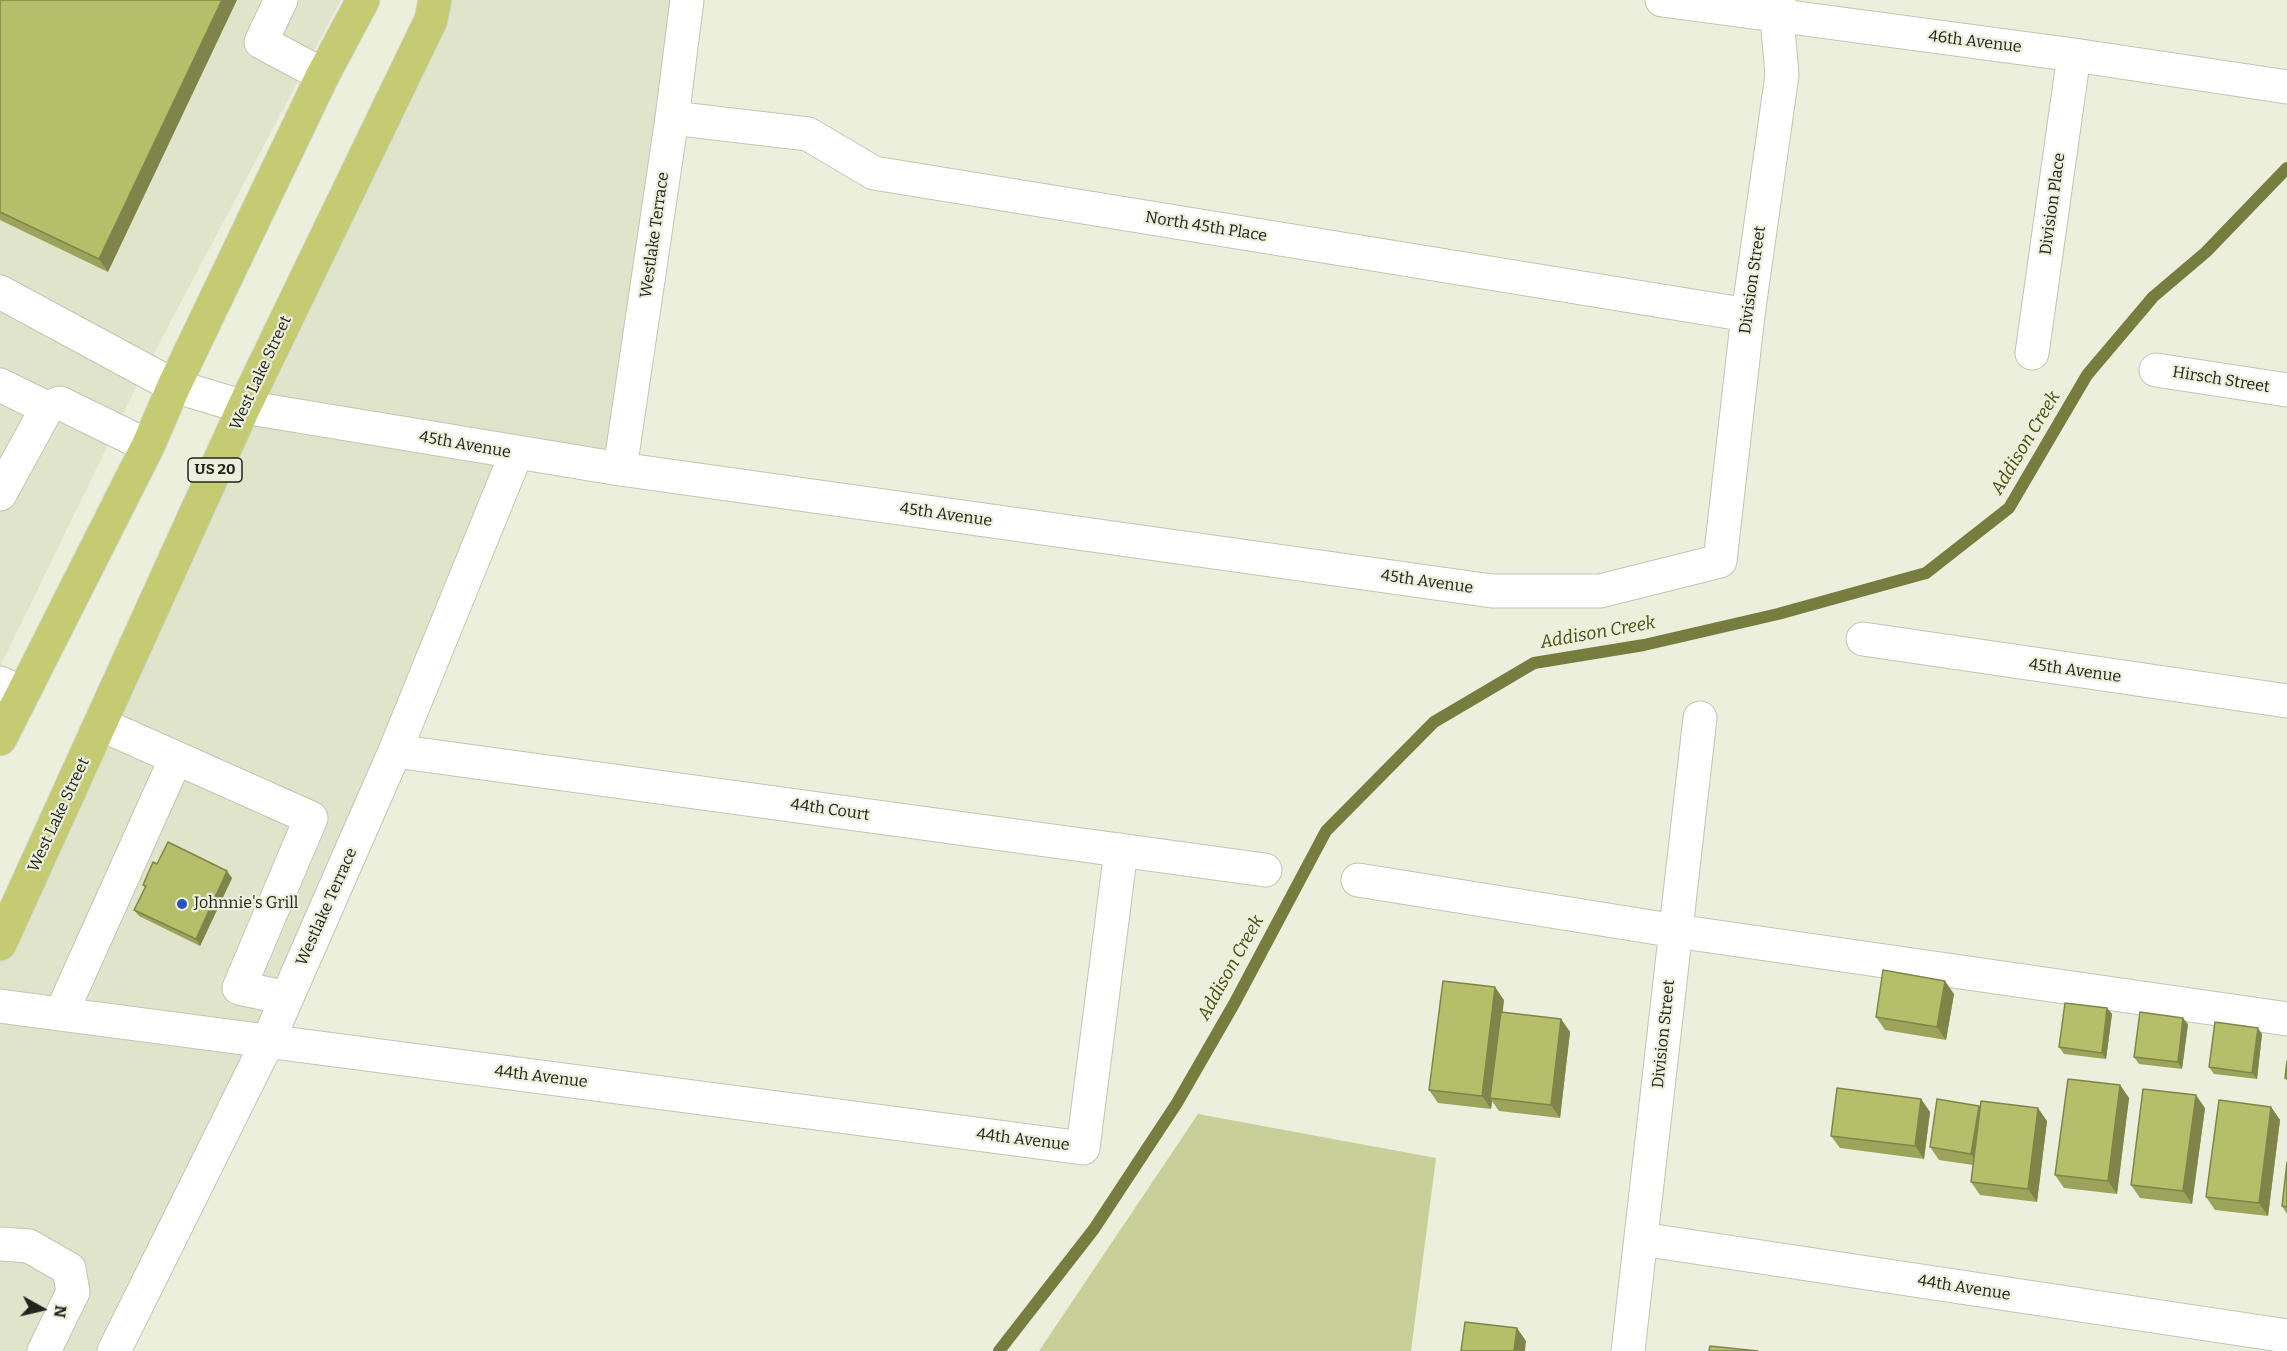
<!DOCTYPE html>
<style>
body{margin:0}
#map{position:relative;width:2287px;height:1351px;overflow:hidden;background:#ecefdc;font-family:Bitter,serif}
canvas{display:block}
.north{position:absolute;left:12px;top:1279px;width:60px;height:60px;-webkit-text-stroke:4px #ecefdc;paint-order:stroke;rotate:98deg;font-size:16px;font-weight:700;line-height:24px;text-align:center;color:#21231c}
.north::after{content:'';display:block;margin:auto;width:21px;height:27px;background:#21231c;clip-path:polygon(50% 0,100% 100%,50% 72%,0 100%)}
</style>
<div id="map">
<canvas width="2287" height="1351"></canvas>
<div class="north">N</div>
</div>
<script>
const ctx = document.querySelector('canvas').getContext('2d');
ctx.lineJoin = 'round';
function fillPath(path, color) {
  ctx.fillStyle = color;
  ctx.fill(path, 'evenodd');
}
function shape(rows) {
  const path = new Path2D();
  for (const r of rows) {
    path.moveTo(r[0], r[1]);
    for (let i = 2; i < r.length; i += 2) path.lineTo(r[i], r[i + 1]);
  }
  return path;
}
function stroke(path, color, width, dash) {
  ctx.strokeStyle = color;
  ctx.lineWidth = width;
  ctx.lineCap = dash ? 'butt' : 'round';
  ctx.setLineDash(dash || []);
  ctx.stroke(path);
}
function label(font, color, halo, rows, align = 'center') {
  ctx.font = font + ' Bitter,serif';
  ctx.lineWidth = 4.5;
  ctx.setLineDash([]);
  ctx.textBaseline = 'middle';
  ctx.strokeStyle = halo;
  ctx.fillStyle = color;
  for (const [text, x, y, turn = 0] of rows) {
    ctx.save();
    ctx.translate(x, y);
    ctx.rotate((+turn || 0) * Math.PI / 180);
    ctx.textAlign = isNaN(turn) ? turn : align;
    if (halo) ctx.strokeText(text, 0, 0);
    ctx.fillText(text, 0, 0);
    ctx.restore();
  }
}
const built = shape([
 [0,0,341,0,137,385,0,667],
 [435,0,685,0,620,469,516,454,114,1351,0,1351,0,944]
]);
const green = shape([
 [1198,1114,1436,1158,1411,1351,1039,1351]
]);
const stream = shape([
 [999,1351,1094,1229,1177,1103,1234,1004,1326,831,1434,722,1534,663,1644,645,1778,614,1926,573,2009,508,2087,375,2153,297,2206,252,2287,168]
]);
const minor = shape([
 [281,0,261,42,323,75],
 [1662,0,2074,55,2287,87],
 [672,118,808,134,874,173,1748,315],
 [0,292,174,386,244,407,620,469,1492,591,1600,591,1720,561,1748,315,1782,75,1777,17,1779,0],
 [2032,353,2074,55],
 [2156,370,2287,390],
 [0,385,47,408],
 [620,469,672,118,687,0],
 [0,494,47,408,60,403,148,446],
 [1863,639,2287,701],
 [0,683,22,693],
 [100,724,311,818,239,988,287,998],
 [395,751,1265,870],
 [1358,880,1676,931,2287,1019],
 [0,1006,1083,1148,1121,850],
 [61,1014,176,758],
 [1641,1239,2287,1336],
 [0,1244,29,1246,69,1269,73,1292,44,1351],
 [114,1351,268,1041,395,751,516,454],
 [1628,1351,1700,718]
]);
const major = shape([
 [0,739,148,446,174,386,323,75,363,0],
 [0,944,244,407,431,20,435,0]
]);
const wall = shape([
 [0,0,108,272,0,220],
 [157,864,232,878,200,946,139,916,134,910,145,887,143,885],
 [1954,994,1946,1040,1885,1030,1876,1017],
 [1504,1000,1502,1012,1561,1019,1570,1032,1560,1118,1499,1111,1492,1101,1491,1109,1438,1103,1429,1090],
 [2107,1008,2112,1014,2106,1059,2064,1054,2059,1047],
 [2188,1024,2182,1069,2139,1064,2134,1057],
 [2262,1034,2257,1079,2214,1074,2209,1067],
 [2120,1085,2129,1098,2117,1194,2064,1188,2055,1175],
 [1921,1099,1930,1112,1924,1159,1840,1148,1831,1136],
 [2271,1107,2280,1120,2268,1216,2215,1210,2206,1197],
 [1981,1108,2047,1121,2037,1202,1980,1195,1971,1182,1973,1165,1939,1160,1930,1147],
 [2205,1108,2192,1204,2140,1198,2131,1185],
 [2287,1162,2287,1214,2282,1206]
]);
const shadedWall = shape([
 [222,0,237,0,108,272,99,259],
 [227,871,232,878,200,946,196,939],
 [1945,981,1954,994,1946,1040,1937,1027],
 [1495,987,1504,1000,1493,1098,1490,1098,1492,1101,1491,1109,1482,1096],
 [2107,1008,2112,1014,2106,1059,2102,1053],
 [2183,1018,2188,1024,2182,1069,2178,1062],
 [1561,1019,1570,1032,1560,1118,1551,1105],
 [2258,1028,2262,1034,2257,1079,2252,1073],
 [2120,1085,2129,1098,2117,1194,2108,1181],
 [2196,1095,2205,1108,2192,1204,2183,1191],
 [1921,1099,1930,1112,1924,1159,1915,1146],
 [1979,1106,1988,1119,1980,1167,1971,1154],
 [2271,1107,2280,1120,2268,1216,2259,1203],
 [2038,1108,2047,1121,2037,1202,2028,1189],
 [1517,1328,1526,1341,1525,1351,1514,1351]
]);
const building = shape([
 [0,0,222,0,99,259,0,212,0,0],
 [168,842,227,871,196,939,134,910,146,886,143,885,153,862,157,864,168,842],
 [1883,970,1945,981,1937,1027,1876,1017,1883,970],
 [1443,981,1495,987,1482,1096,1429,1090,1443,981],
 [2065,1003,2107,1008,2102,1053,2059,1047,2065,1003],
 [1501,1012,1561,1019,1551,1105,1490,1098,1501,1012],
 [2140,1012,2183,1018,2178,1062,2134,1057,2140,1012],
 [2215,1022,2258,1028,2252,1073,2209,1067,2215,1022],
 [2287,1061,2287,1079,2285,1078,2287,1061],
 [2068,1079,2120,1085,2108,1181,2055,1175,2068,1079],
 [1837,1088,1921,1099,1915,1146,1831,1136,1837,1088],
 [2143,1089,2196,1095,2183,1191,2131,1185,2143,1089],
 [1937,1099,1979,1106,1971,1154,1930,1147,1937,1099],
 [2219,1100,2271,1107,2259,1203,2206,1197,2219,1100],
 [1981,1101,2038,1108,2028,1189,1971,1182,1981,1101],
 [2287,1162,2287,1207,2282,1206,2287,1162],
 [1465,1322,1517,1328,1514,1351,1461,1351,1465,1322],
 [1710,1346,1758,1351,1709,1351,1710,1346]
]);
const markers = [
 [182,904,6,"#2955c3"]
];
const shields = [
 [215,470,54]
];
const shieldNames = [
 ["US 20",215,470]
];
const streetNames = [
 ["46th Avenue",1975,42,7],
 ["Division Place",2053,204,-82],
 ["North 45th Place",1206,227,9],
 ["Westlake Terrace",655,235,-82],
 ["Division Street",1753,280,-82],
 ["West Lake Street",261,373,-65],
 ["Hirsch Street",2221,380,9],
 ["45th Avenue",465,445,10],
 ["45th Avenue",946,515,8],
 ["45th Avenue",1427,582,8],
 ["45th Avenue",2075,671,8],
 ["44th Court",830,810,8],
 ["West Lake Street",59,815,-65],
 ["Westlake Terrace",327,907,-66],
 ["Division Street",1664,1034,-84],
 ["44th Avenue",541,1077,7],
 ["44th Avenue",1023,1140,7],
 ["44th Avenue",1964,1288,9]
];
const poiNames = [
 ["Johnnie's Grill",194,904]
];
const waterNames = [
 ["Addison Creek",2026,443,-59],
 ["Addison Creek",1598,633,-10],
 ["Addison Creek",1231,968,-61]
];
fillPath(built, '#e0e4ca');
fillPath(green, '#c8cf99');
stroke(stream, '#767d3f', 12);
stroke(minor, '#c3c5b3', 35);
stroke(major, '#d7d7d6', 35);
stroke(minor, '#fff', 33);
stroke(major, '#c5cb73', 33);
fillPath(wall, '#9ca35a');
fillPath(shadedWall, '#7f854a');
fillPath(building, '#b5be69');
stroke(building, '#7f854a', 1.5);
for (const [x, y, r, color] of markers) {
  const dot = new Path2D();
  dot.arc(x, y, r, 0, 2 * Math.PI);
  ctx.fillStyle = color;
  ctx.fill(dot);
  stroke(dot, '#ecefdc', 2);
}
for (const [x, y, w] of shields) {
  const box = new Path2D();
  box.roundRect(x - w / 2, y - 12, w, 24, 4.5);
  ctx.fillStyle = '#ecefdc';
  ctx.fill(box);
  stroke(box, '#21231c', 1.5);
}
label('bold 15px', '#21231c', null, shieldNames);
label('16px', '#21231c', '#ecefdc', streetNames);
label('16px', '#21231c', '#ecefdc', poiNames, 'left');
label('italic 18px', '#474c0a', '#ecefdc', waterNames);
</script>
